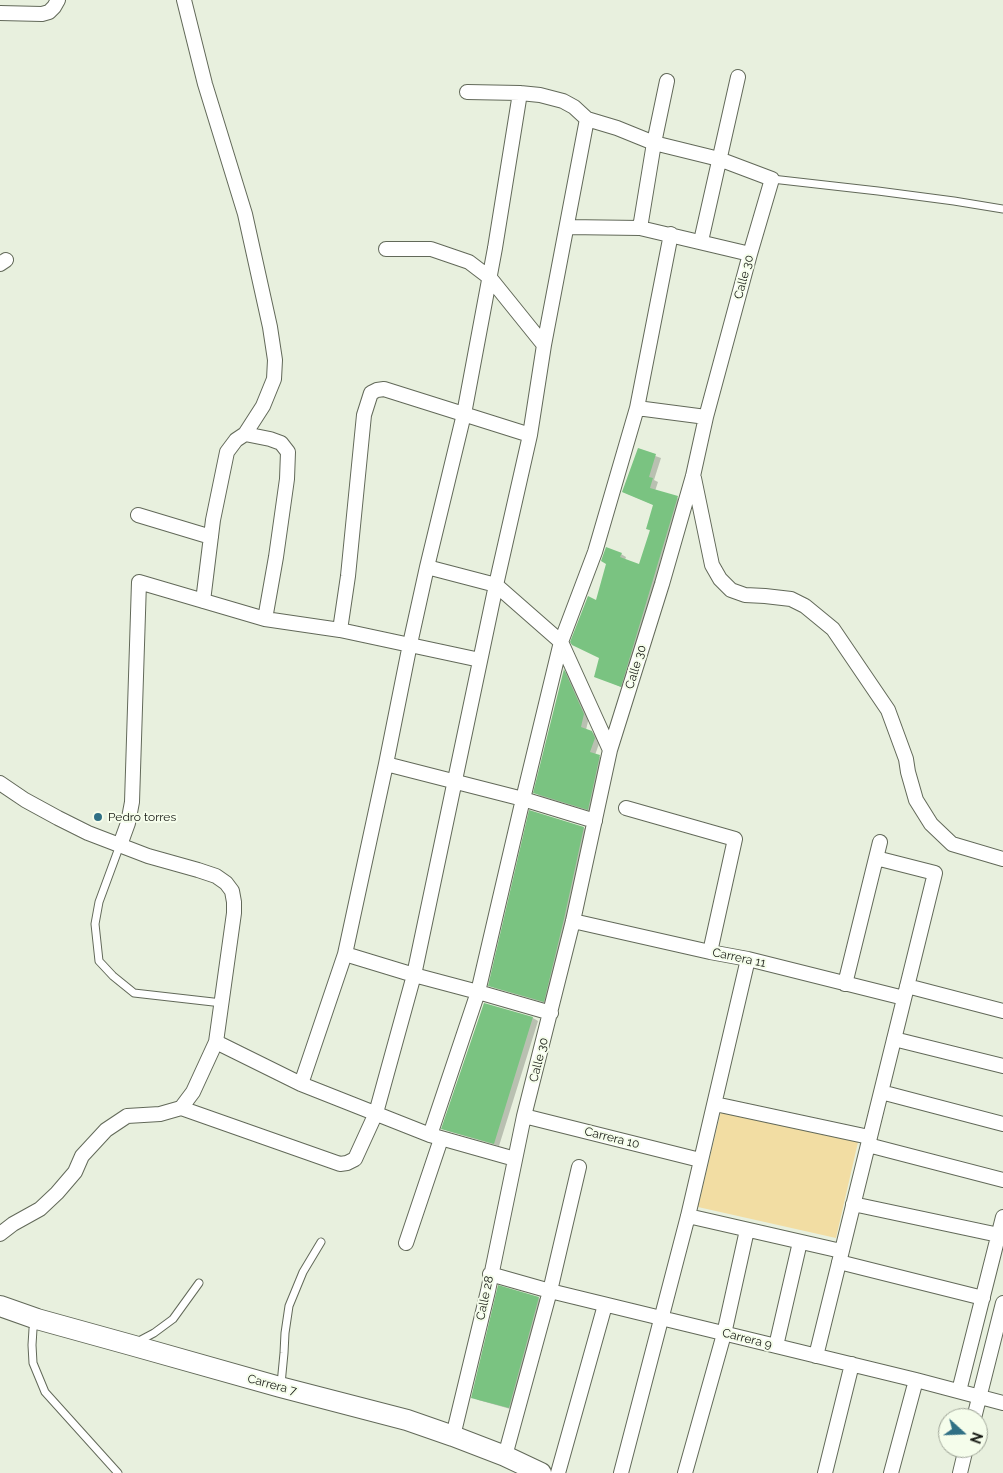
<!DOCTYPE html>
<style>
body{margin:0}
#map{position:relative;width:1003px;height:1473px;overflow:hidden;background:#e8f0de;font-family:Raleway,sans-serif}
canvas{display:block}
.north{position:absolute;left:938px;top:1408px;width:50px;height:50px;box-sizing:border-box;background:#f5fdeb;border:1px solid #9ca295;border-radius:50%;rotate:110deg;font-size:14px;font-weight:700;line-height:20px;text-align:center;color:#161913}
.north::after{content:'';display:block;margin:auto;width:18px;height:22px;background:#307085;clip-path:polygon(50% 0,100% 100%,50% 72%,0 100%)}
</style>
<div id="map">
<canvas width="1003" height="1473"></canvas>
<div class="north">N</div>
</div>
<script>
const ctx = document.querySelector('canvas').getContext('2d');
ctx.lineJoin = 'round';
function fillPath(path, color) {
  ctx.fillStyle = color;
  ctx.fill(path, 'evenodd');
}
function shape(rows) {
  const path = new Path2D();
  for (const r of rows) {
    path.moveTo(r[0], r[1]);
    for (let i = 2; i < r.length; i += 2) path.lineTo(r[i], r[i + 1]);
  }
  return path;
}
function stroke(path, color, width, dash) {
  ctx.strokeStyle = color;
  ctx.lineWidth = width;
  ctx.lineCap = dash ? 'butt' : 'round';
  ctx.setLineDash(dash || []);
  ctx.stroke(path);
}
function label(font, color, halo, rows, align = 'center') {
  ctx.font = font + ' Raleway,sans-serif';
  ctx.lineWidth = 4;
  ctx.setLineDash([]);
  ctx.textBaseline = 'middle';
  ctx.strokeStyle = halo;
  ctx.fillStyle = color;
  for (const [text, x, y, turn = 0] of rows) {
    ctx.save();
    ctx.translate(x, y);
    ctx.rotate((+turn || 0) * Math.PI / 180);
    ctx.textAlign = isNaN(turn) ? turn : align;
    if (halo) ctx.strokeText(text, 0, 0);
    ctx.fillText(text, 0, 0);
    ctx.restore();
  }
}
const green = shape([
 [721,1111,858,1142,836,1238,698,1207]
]);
const shadow = shape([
 [638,450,661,458,654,480,658,482,655,491,677,498,682,501,626,689,595,676,600,657,597,601,621,554,626,557,625,560,640,565,651,531,647,529,654,505,623,492],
 [564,671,569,673,589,717,586,730,597,735,600,741,595,755,605,759,594,812,540,796,535,792],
 [530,812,584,828,589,831,549,1004,495,988,490,985],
 [484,1004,533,1018,538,1021,499,1146,448,1131,443,1128],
 [499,1287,539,1298,544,1301,514,1410,478,1400,473,1397]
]);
const building = shape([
 [638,448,656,454,649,477,653,478,650,488,678,496,621,687,594,677,599,658,572,645,570,642,588,596,596,600,606,564,601,561,606,547,622,553,620,557,639,564,650,530,646,529,653,505,622,492],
 [564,669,584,714,581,727,592,731,595,738,590,752,600,755,588,810,533,793],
 [529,810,584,827,564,919,544,1002,488,986],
 [484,1003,533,1017,494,1144,441,1129],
 [498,1285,539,1297,509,1408,471,1398]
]);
const lane = shape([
 [772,179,878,191,954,201,1003,209],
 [120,845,99,902,95,924,99,961,113,976,134,993,222,1003],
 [36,1322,33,1329,32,1345,33,1363,45,1392,118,1473],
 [137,1342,154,1333,173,1319,199,1283],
 [281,1384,284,1353,285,1333,289,1306,303,1272,321,1242]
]);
const street = shape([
 [184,0,205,84,245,214,270,327,275,360,274,379,263,406,245,434,236,440,227,452,213,520,203,601],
 [0,13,42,14,49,12,54,7,58,0],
 [567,227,640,228,750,254],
 [640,228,654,143,667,81],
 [701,241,738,77],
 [386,249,431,249,469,262,490,278,544,345],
 [0,264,6,260],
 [637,408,706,417],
 [245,434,270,439,281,443,288,452,287,479,276,557,265,619],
 [694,478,712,565,720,579,731,590,745,595,765,596,791,599,805,606,833,629,888,710,906,759,908,772,916,800,931,824,952,844,1003,859],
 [138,515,211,537],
 [427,567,496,585,561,642,610,750],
 [340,630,348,576,364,415,371,393,377,390,384,389,530,435],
 [386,764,523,799,595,821],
 [0,783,25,800,58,818,88,833,148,856,198,870,216,876,226,883,232,891,234,902,234,913,216,1042,193,1092,181,1108,160,1114,127,1116,106,1130,82,1156,75,1172,57,1193,40,1209,13,1224,0,1234],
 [626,808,735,839,710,952],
 [120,845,128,823,132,802,139,582,265,619,340,630,480,660],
 [573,921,710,952,748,959,904,998],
 [345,954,414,975,478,992,551,1013],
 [845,984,880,842],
 [907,986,1003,1011],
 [894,1039,1003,1066],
 [216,1042,301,1084,430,1135,515,1159],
 [301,1084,345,954,386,764,410,644,427,567,464,414,495,248,520,93],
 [881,1092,1003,1124],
 [715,1104,869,1137],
 [181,1108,340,1164,347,1163,355,1159,376,1113,414,975,496,585,530,435,544,345,587,119],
 [524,1116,700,1160],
 [430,1135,478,992,523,799,561,642,595,552,637,408,671,234],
 [868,1145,1003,1180],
 [853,1204,1003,1236],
 [688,1216,841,1251],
 [406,1243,441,1139],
 [839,1262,983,1298],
 [490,1274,550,1291,916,1380,1003,1403],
 [776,1346,800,1242],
 [816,1356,935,873,876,858],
 [959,1391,1003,1217],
 [974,1418,1003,1303],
 [453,1436,488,1291,524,1116,573,921,610,750,662,584,693,476,706,417,750,254,772,179,719,159,654,143,617,128,587,119,574,107,563,101,540,95,520,93,467,92],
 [505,1456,550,1291,579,1167],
 [558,1473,605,1305],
 [621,1473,688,1216,748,959],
 [685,1473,724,1334,747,1230],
 [825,1473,852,1364],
 [891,1473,916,1380],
 [960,1473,966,1448]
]);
const secondary = shape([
 [0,1306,37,1319,131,1345,280,1387,407,1420,453,1436,505,1456,541,1473]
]);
const markers = [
 [98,817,5,"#307085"]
];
const streetNames = [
 ["Calle 30",744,277,-75],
 ["Calle 30",636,667,-73],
 ["Carrera 11",739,958,12],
 ["Calle 30",539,1060,-76],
 ["Carrera 10",612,1138,14],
 ["Calle 28",485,1298,-78],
 ["Carrera 9",747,1339,14],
 ["Carrera 7",272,1385,15]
];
const poiNames = [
 ["Pedro torres",108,817]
];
fillPath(green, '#f2dda3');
fillPath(shadow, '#0003');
fillPath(building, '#7ac381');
stroke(lane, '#626959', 9);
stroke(street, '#626959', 16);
stroke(secondary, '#626959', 22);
stroke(lane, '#fff', 7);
stroke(street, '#fff', 14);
stroke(secondary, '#fff', 20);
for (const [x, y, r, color] of markers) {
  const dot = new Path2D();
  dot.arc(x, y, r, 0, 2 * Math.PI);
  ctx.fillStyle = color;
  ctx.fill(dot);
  stroke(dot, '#f5fdeb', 2);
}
label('12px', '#161913', '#f5fdeb', streetNames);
label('12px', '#161913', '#f5fdeb', poiNames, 'left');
</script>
